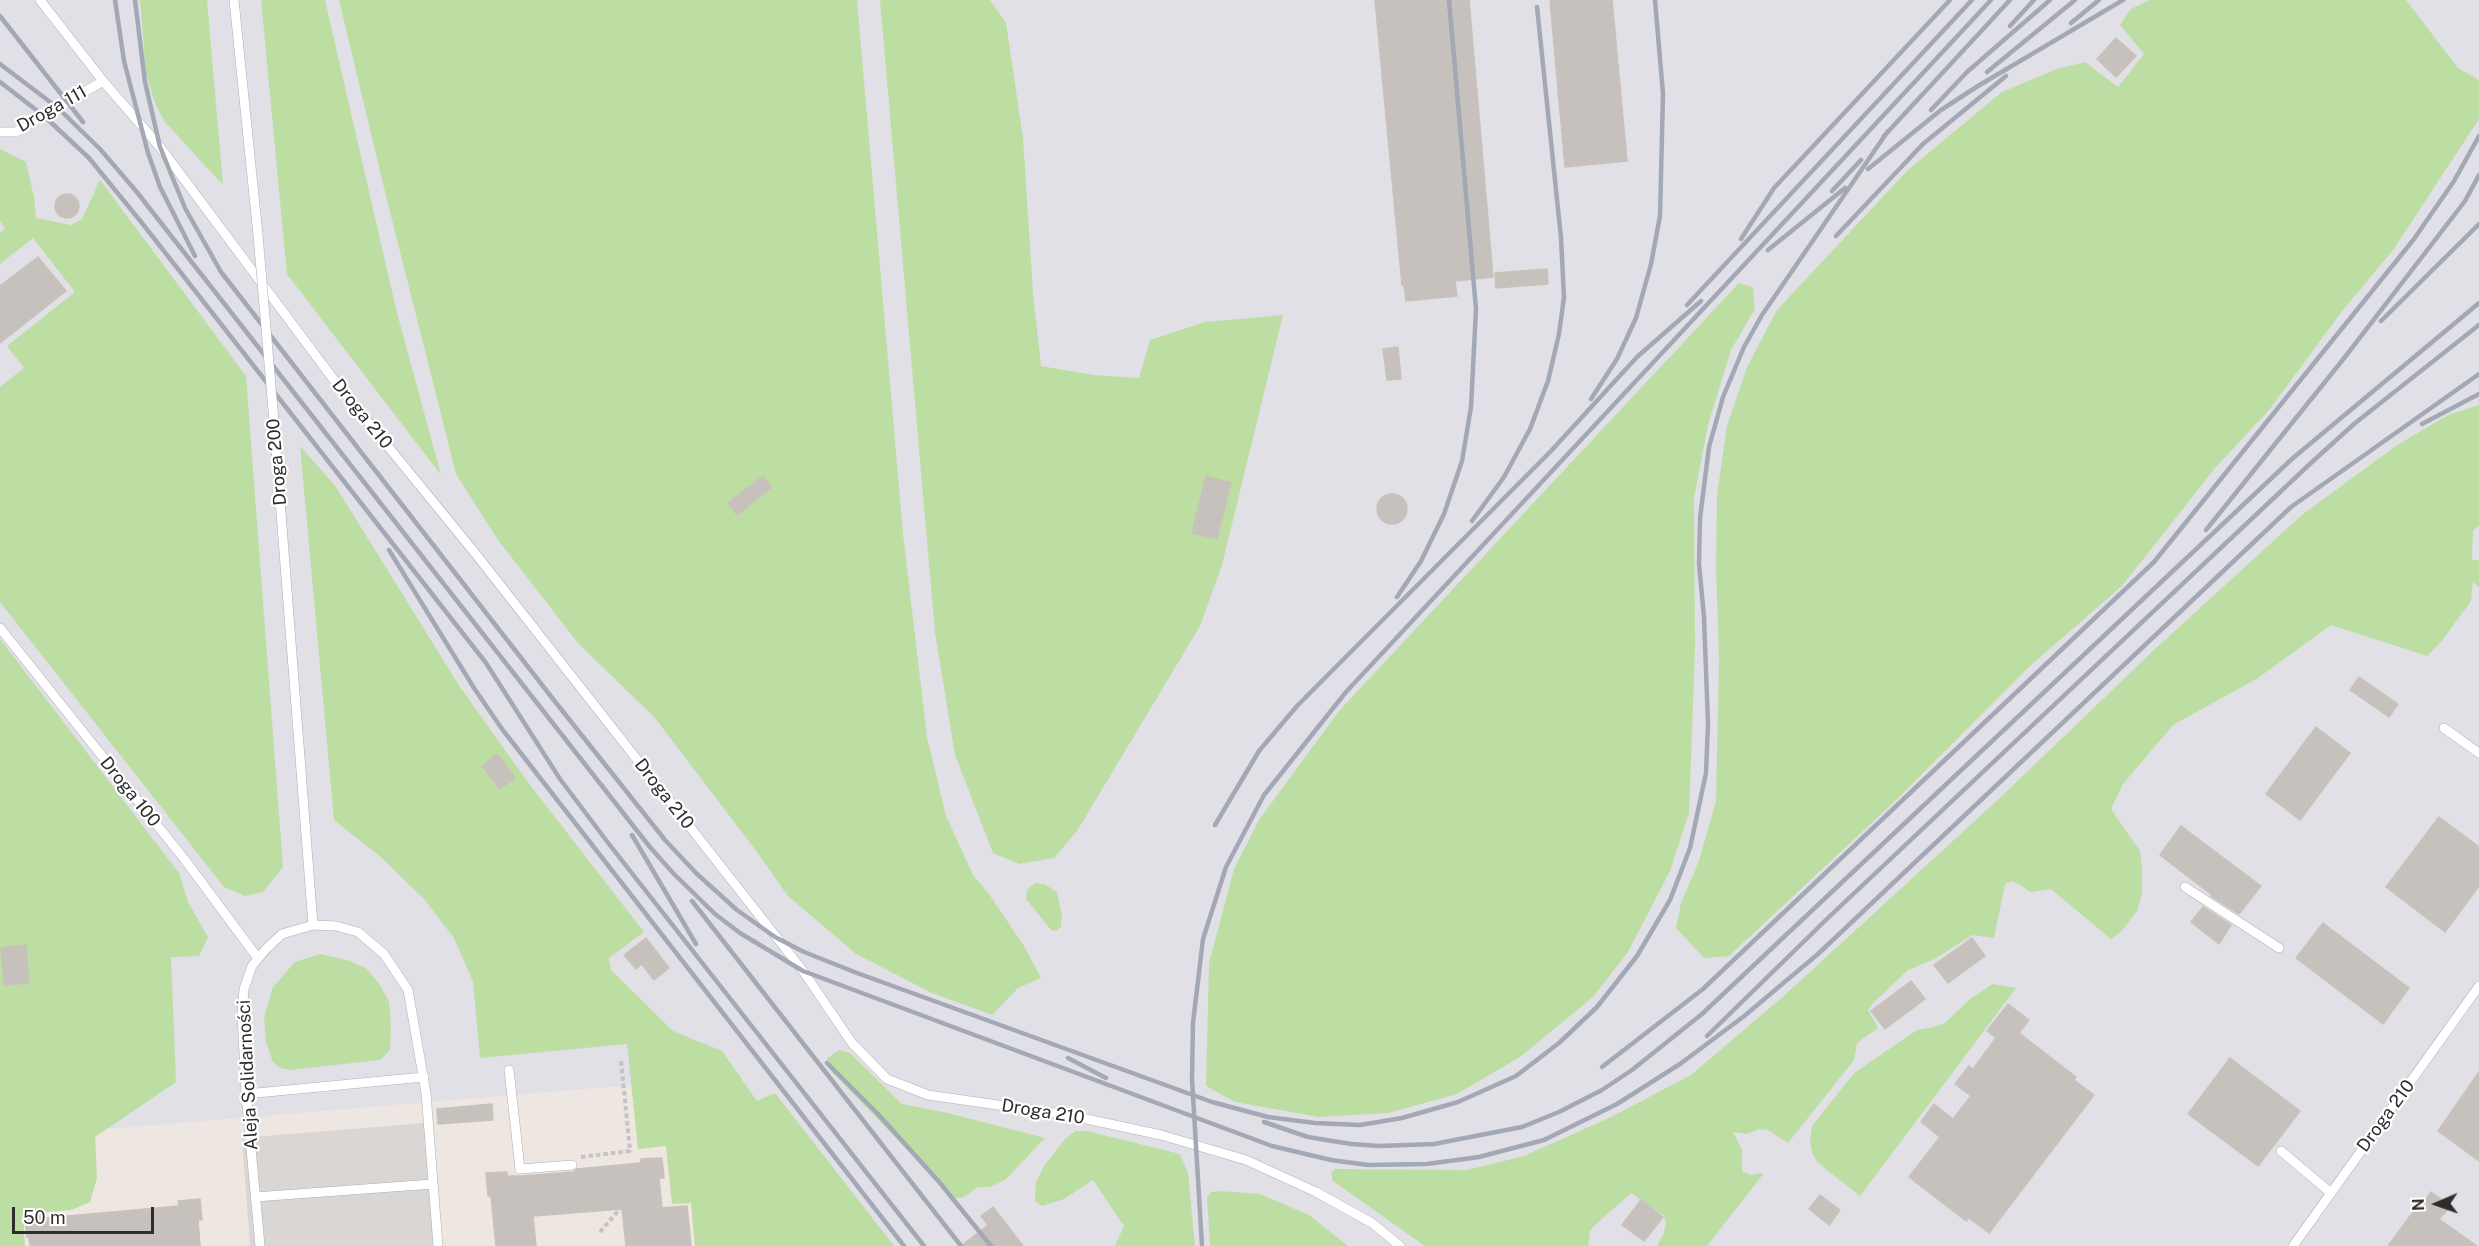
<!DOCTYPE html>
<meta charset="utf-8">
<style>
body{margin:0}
#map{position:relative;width:2479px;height:1246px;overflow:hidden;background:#ede6e1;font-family:"Public Sans",sans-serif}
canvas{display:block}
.north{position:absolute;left:2407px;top:1174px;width:60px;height:60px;-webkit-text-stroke:4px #fff;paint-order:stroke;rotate:268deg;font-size:16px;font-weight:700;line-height:24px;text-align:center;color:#2d2d2d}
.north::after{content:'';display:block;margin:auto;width:21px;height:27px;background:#2d2d2d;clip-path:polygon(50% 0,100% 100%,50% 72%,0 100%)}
.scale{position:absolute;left:12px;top:1207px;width:142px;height:27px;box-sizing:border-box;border:3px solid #2d2d2d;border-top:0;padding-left:8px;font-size:18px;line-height:21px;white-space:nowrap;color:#2d2d2d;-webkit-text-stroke:4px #fff;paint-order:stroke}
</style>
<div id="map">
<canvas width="2479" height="1246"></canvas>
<div class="north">N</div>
<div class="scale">50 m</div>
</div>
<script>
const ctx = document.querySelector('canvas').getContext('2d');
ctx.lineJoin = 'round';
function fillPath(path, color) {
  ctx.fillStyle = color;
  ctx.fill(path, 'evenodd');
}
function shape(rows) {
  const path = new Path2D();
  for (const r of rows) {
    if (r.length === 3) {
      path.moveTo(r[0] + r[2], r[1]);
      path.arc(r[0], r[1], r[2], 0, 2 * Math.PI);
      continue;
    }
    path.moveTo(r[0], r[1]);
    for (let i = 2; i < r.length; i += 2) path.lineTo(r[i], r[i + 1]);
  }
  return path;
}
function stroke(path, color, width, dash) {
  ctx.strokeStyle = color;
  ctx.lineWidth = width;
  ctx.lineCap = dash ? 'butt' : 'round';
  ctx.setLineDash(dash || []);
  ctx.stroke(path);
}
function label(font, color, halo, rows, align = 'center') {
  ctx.font = font + ' "Public Sans",sans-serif';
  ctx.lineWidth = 4.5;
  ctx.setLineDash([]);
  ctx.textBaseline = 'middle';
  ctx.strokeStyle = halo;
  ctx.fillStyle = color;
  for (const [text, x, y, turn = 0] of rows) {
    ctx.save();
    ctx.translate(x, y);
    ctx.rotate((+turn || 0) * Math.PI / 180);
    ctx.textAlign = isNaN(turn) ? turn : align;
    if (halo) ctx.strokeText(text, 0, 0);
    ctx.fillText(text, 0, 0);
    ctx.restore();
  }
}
const industrial = shape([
 [0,0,2479,0,2479,1246,728,1246,715,1078,0,1138]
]);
const green = shape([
 [140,0,207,0,223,185,165,122,155,103,146,74],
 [261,0,325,0,396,309,441,475,287,274],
 [339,0,857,0,903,534,927,737,946,816,973,875,989,894,1024,946,1041,978,1018,988,992,1015,932,993,856,954,788,896,754,848,655,718,578,643,498,540,456,474,385,192],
 [880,0,990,0,1006,23,1023,138,1033,293,1041,366,1093,375,1139,378,1150,340,1205,322,1283,315,1222,565,1200,626,1077,831,1054,858,1019,864,993,853,955,755,935,633],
 [2149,0,2406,0,2458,68,2479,80,2479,119,2393,250,2343,310,2269,410,2215,468,2122,586,2031,665,1894,802,1729,956,1704,958,1676,928,1681,903,1699,861,1716,801,1719,661,1716,565,1717,495,1727,426,1747,367,1777,310,1908,170,2002,92,2057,69,2085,62,2118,87,2144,54,2120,25,2131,9],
 [0,149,26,162,34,197,36,218,71,225,82,219,100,180,246,376,283,867,263,892,245,896,224,887,0,602,0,387,24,368,7,346,75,292,33,238,0,264,0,233,5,228,0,221],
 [1739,283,1753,287,1755,309,1731,350,1708,425,1694,498,1695,648,1689,813,1670,871,1628,952,1593,997,1520,1057,1457,1094,1388,1113,1319,1117,1235,1102,1206,1086,1209,963,1234,869,1259,820,1339,711],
 [2479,405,2479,525,2473,531,2472,556,2473,560,2479,560,2479,587,2473,582,2471,601,2441,642,2427,656,2331,625,2258,678,2173,725,2123,784,2111,809,2140,851,2142,867,2142,894,2137,911,2121,932,2111,939,2051,889,2030,892,2019,884,2011,881,2005,884,1994,938,1972,935,1935,959,1908,970,1872,1004,1868,1010,1878,1028,1857,1043,1854,1060,1788,1143,1768,1130,1759,1129,1747,1134,1733,1132,1742,1150,1742,1171,1750,1175,1764,1173,1707,1246,1657,1246,1664,1233,1666,1223,1664,1216,1631,1193,1594,1226,1590,1231,1588,1246,1425,1246,1333,1181,1331,1174,1335,1169,1467,1170,1524,1156,1613,1116,1691,1075,1786,994,2003,795,2154,650,2303,514,2396,446,2448,415],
 [300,446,336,487,460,687,527,781,644,932,609,958,611,970,673,1031,722,1051,757,1101,775,1093,894,1246,695,1246,691,1203,672,1204,666,1146,638,1149,627,1044,480,1058,473,982,454,938,424,899,381,857,334,820],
 [0,639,179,873,188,902,208,937,199,956,171,957,176,1082,95,1137,97,1178,90,1202,71,1210,23,1214,25,1246,0,1246],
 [1035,883,1044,884,1057,892,1062,916,1061,927,1056,931,1051,930,1026,899,1027,890],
 [320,954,347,960,366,968,380,985,389,1002,391,1024,390,1050,380,1060,290,1070,280,1068,273,1062,266,1042,264,1017,273,987,295,962],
 [1993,984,2016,988,1860,1196,1818,1163,1812,1153,1810,1139,1812,1126,1854,1073,1917,1030,1930,1028,1945,1023,1970,999],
 [840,1050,850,1053,902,1104,948,1113,1045,1138,1005,1180,990,1187,978,1187,962,1198,954,1198,832,1072,827,1058],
 [1076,1131,1087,1131,1180,1154,1188,1173,1195,1246,1115,1246,1124,1226,1093,1180,1064,1199,1042,1206,1035,1201,1036,1182,1044,1166,1065,1139],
 [1221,1191,1260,1194,1309,1215,1348,1246,1210,1246,1207,1198,1211,1192]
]);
const plaza = shape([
 [424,1123,434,1246,250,1246,242,1138]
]);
const building = shape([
 [1375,0,1469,0,1493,277,1455,281,1457,296,1406,301,1404,285,1402,285,1375,0],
 [1550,0,1612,0,1627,161,1565,167,1550,0],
 [2116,38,2136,56,2116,77,2097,59,2116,38],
 [67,206,12],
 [38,257,66,291,0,343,0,286,38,257],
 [1547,269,1548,284,1496,288,1495,273,1547,269],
 [1398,347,1401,379,1387,380,1383,349,1398,347],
 [763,476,772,487,737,515,728,503,763,476],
 [1206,476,1231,483,1217,539,1192,533,1206,476],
 [1392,509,15],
 [2359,677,2398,704,2389,717,2350,690,2359,677],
 [2316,727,2350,753,2300,820,2266,794,2316,727],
 [497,754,515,778,500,789,482,766,497,754],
 [2439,817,2479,847,2479,886,2445,932,2386,887,2439,817],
 [2181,826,2261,886,2239,914,2211,896,2212,895,2160,855,2181,826],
 [2203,907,2231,925,2219,944,2191,922,2203,907],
 [2323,923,2409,988,2383,1024,2296,958,2323,923],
 [646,938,669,968,654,980,642,964,636,969,624,955,646,938],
 [1972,938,1985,956,1948,983,1934,965,1972,938],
 [26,945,29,983,4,985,1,948,26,945],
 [1911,981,1925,999,1885,1029,1871,1011,1911,981],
 [2008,1004,2029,1020,2019,1033,2076,1077,2074,1080,2094,1095,1989,1233,1969,1218,1966,1221,1909,1177,1940,1137,1921,1122,1934,1104,1953,1119,1971,1096,1955,1084,1969,1066,1973,1069,1996,1038,1987,1031,2008,1004],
 [2230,1058,2300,1111,2258,1166,2188,1114,2230,1058],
 [2479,1072,2479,1161,2438,1131,2479,1072],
 [492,1104,493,1120,438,1124,437,1109,492,1104],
 [662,1158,664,1178,659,1178,662,1208,687,1206,691,1246,626,1246,622,1209,533,1216,536,1246,496,1246,491,1196,488,1196,486,1173,507,1172,507,1176,521,1176,573,1172,577,1169,641,1163,641,1159,662,1158],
 [2431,1192,2451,1206,2439,1219,2477,1246,2388,1246,2419,1204,2421,1206,2431,1192],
 [1820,1195,1840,1210,1829,1225,1809,1209,1820,1195],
 [200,1199,202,1220,198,1220,200,1246,30,1246,29,1237,27,1237,25,1217,45,1215,46,1218,179,1206,178,1201,200,1199],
 [1641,1200,1663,1217,1644,1241,1622,1225,1641,1200],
 [993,1207,1023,1246,961,1246,988,1225,981,1216,993,1207]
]);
const path = shape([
 [581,1157,630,1151,621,1060],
 [600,1232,618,1211]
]);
const lane = shape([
 [40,0,103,81,160,147,337,384,475,553,803,971,852,1043,887,1079,928,1095,1068,1115,1161,1135,1246,1160,1316,1192,1372,1223,1400,1246],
 [234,0,258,235],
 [0,132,16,132,103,81],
 [273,410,313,925],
 [0,628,185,860,257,957],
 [2444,728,2479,753],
 [2185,887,2279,948],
 [509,1070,520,1169,572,1165],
 [246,1094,424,1077],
 [2281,1151,2331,1193],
 [255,1197,433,1184],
 [260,1246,246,1094,242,1013,244,989,252,966,266,949,282,934,313,925,336,926,358,932,384,954,408,990,426,1093,438,1246],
 [2293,1246,2479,986]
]);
const rail = shape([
 [115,0,124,61,148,153,160,187,195,256],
 [135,0,145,82,160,147,185,208,221,272,553,699,665,840,697,874,737,910,775,937,804,952,857,973,1212,1102,1268,1117,1315,1123,1360,1125,1402,1118,1458,1102,1516,1076,1559,1043,1597,1007,1637,956,1670,900,1690,848,1706,773,1708,724,1704,617,1699,564,1700,518,1709,447,1723,397,1744,347,1762,315,1888,131],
 [0,16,83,122],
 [2071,23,2099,0],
 [2010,26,2034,0],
 [0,64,58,108,100,149,136,191,649,846,673,873,715,914,740,933,803,971,1272,1146,1331,1160,1368,1165,1427,1164,1479,1157,1544,1140,1617,1104,1680,1064,1743,1017,1818,954,2291,507,2479,374],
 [1987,72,2075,0],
 [0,82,44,116,89,158,142,223,486,663,560,779,609,844,924,1246],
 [1931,110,1967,72,2050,0],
 [1884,136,2010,0],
 [1868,169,1941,110,1978,86,2123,0],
 [1832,191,1861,160],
 [1836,236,1923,144,2006,76],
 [1741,239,1774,188,1950,0],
 [1768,250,1845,188],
 [1687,305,1972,0],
 [2381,321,2479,224],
 [1591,399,1617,359,1636,318,1651,264,1660,216,1663,94,1655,0],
 [2422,424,2479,394],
 [1472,521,1504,477,1530,429,1548,381,1559,334,1564,297,1561,238,1537,7],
 [2206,530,2345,357,2465,201,2479,175],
 [389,550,474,688,502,729,904,1246],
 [1397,597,1421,561,1444,514,1462,461,1471,407,1476,309,1449,0],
 [1215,825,1259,751,1297,706,1551,451,1637,357,1701,301],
 [632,835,696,944],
 [692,901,961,1246],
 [1707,1036,1830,916,2312,462,2354,424,2479,325],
 [1068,1058,1106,1078],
 [827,1063,878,1114,940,1183,991,1246],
 [1602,1067,1703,989,2154,562,2414,239,2454,181,2479,136],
 [1264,1122,1308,1137,1351,1144,1379,1146,1434,1144,1522,1127,1559,1112,1602,1090,1632,1070,1702,1014,2293,458,2479,303],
 [1202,1246,1192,1079,1193,1023,1203,939,1226,867,1264,795,1346,692,1991,0]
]);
const laneBridge = shape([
 [258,235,273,410]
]);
const streetNames = [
 ["Droga 111",52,109,-29],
 ["Droga 210",362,414,51],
 ["Droga 200",277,462,-95],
 ["Droga 100",130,792,51],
 ["Droga 210",664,794,52],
 ["Aleja Solidarności",248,1075,-93],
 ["Droga 210",1043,1112,9],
 ["Droga 210",2386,1116,-54]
];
fillPath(industrial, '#e1e0e6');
fillPath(green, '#bcdea3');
fillPath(plaza, '#d9d6d3');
fillPath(building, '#c6c1bc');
stroke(building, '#c8c2ba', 1.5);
stroke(lane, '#adb0b7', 10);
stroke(path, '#c4c4c4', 4, [4.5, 3]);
stroke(lane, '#fff', 9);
stroke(rail, '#a3a8b5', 4.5);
stroke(laneBridge, '#adb0b7', 10, []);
stroke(laneBridge, '#fff', 9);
label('18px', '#2d2d2d', '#fff', streetNames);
</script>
